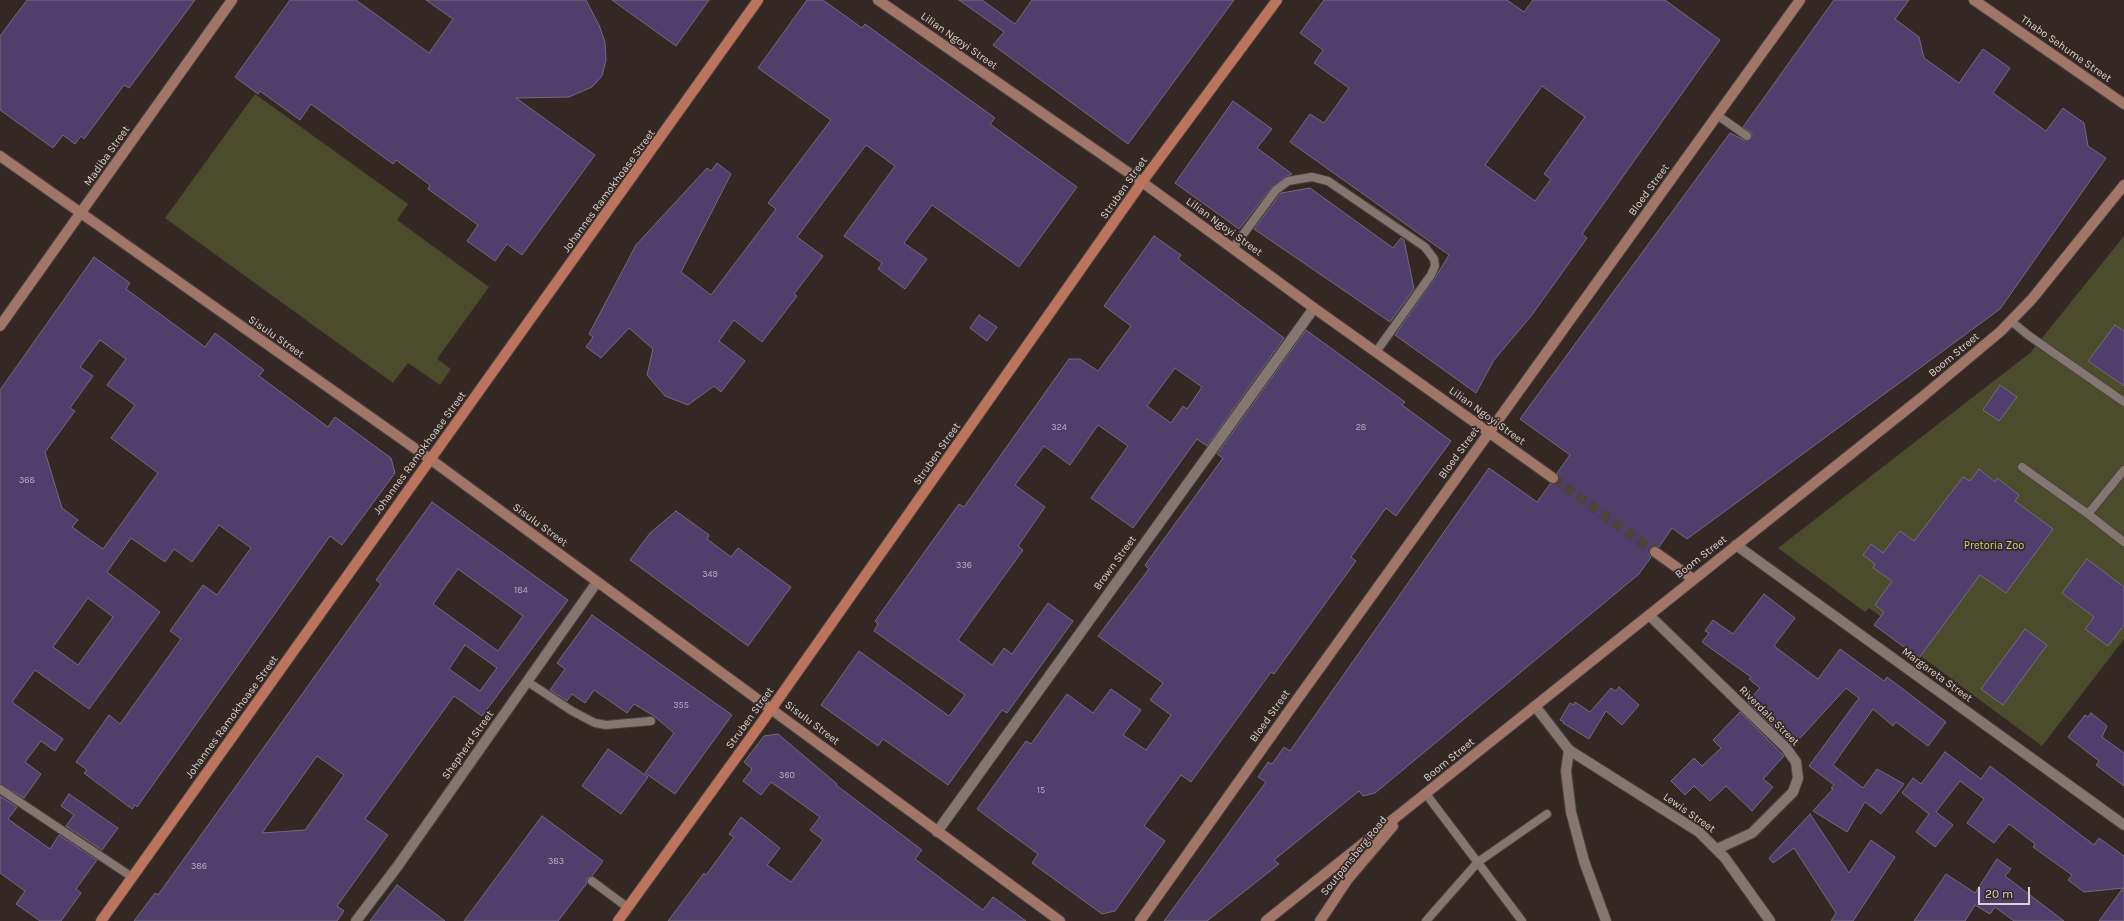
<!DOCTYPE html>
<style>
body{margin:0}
#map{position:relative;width:2124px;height:921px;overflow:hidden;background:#342824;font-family:Karla,sans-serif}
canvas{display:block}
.scale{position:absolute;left:1978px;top:887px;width:52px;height:18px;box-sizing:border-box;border:2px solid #dbd3d0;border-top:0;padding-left:5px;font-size:12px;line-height:14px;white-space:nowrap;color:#dbd3d0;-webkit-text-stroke:3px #342824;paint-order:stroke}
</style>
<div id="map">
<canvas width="2124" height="921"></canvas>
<div class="scale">20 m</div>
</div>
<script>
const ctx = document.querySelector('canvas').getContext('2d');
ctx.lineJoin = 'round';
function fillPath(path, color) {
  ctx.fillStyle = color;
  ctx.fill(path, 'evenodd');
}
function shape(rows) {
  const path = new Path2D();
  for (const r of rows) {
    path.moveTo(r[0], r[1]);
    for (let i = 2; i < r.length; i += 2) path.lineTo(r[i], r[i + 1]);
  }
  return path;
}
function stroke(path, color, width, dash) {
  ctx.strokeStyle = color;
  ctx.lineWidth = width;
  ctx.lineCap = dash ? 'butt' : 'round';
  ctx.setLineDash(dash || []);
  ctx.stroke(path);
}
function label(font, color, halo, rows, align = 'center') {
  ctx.font = font + ' Karla,sans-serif';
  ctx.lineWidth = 3.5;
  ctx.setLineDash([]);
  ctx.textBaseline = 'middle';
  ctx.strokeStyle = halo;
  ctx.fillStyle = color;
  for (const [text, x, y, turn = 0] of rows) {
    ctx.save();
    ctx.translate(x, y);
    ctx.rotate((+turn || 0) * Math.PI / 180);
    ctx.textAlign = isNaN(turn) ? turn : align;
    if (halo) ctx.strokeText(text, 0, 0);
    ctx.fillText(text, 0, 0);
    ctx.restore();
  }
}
const green = shape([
 [255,94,408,204,397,220,489,287,437,359,451,369,440,385,408,363,393,383,165,218],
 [2124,236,2124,639,2042,746,1880,626,1884,619,1869,608,1865,612,1778,548,2030,353]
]);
const building = shape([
 [27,0,195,0,129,88,124,85,84,139,81,136,75,144,63,135,53,148,0,110,0,36,27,0],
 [290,0,356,0,429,53,453,19,426,0,586,0,599,25,605,42,606,60,602,76,592,87,569,97,516,98,595,155,522,255,507,244,495,261,467,241,478,225,428,189,430,185,396,160,393,164,311,104,300,120,260,91,258,94,235,77,290,0],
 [612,0,709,0,676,46,612,0],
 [807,0,823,0,862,28,865,24,995,118,990,124,1077,187,1019,267,932,205,904,243,927,259,905,289,878,269,882,263,844,236,895,166,866,145,797,237,823,256,794,294,797,296,762,342,734,320,719,341,745,361,721,392,714,386,688,405,665,396,647,375,653,349,629,328,601,358,586,347,593,337,589,334,636,245,707,168,711,171,717,163,731,174,681,272,711,295,776,209,768,203,831,120,758,68,807,0],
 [959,0,982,0,1015,24,1032,0,1234,0,1128,144,993,45,1004,32,959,0],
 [1324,0,1507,0,1524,12,1533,0,1665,0,1720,40,1582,234,1587,238,1531,316,1494,360,1476,393,1395,335,1435,278,1449,255,1290,142,1310,114,1324,123,1349,88,1314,63,1323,50,1300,33,1324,0],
 [1542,86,1585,117,1544,174,1551,179,1535,201,1485,165,1542,86],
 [1834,0,1909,0,1895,19,1919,37,1924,58,1959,83,1983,49,2010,68,1993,93,2046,131,2063,108,2084,123,2088,146,2106,158,2000,309,1687,539,1672,528,1659,547,1653,546,1650,549,1649,554,1651,557,1639,574,1375,793,1363,796,1359,791,1274,860,1279,864,1207,921,1164,921,1266,782,1258,777,1268,762,1272,764,1284,747,1290,751,1489,468,1537,502,1550,484,1558,482,1559,478,1557,473,1570,455,1520,419,1730,133,1746,141,1751,139,1752,133,1743,127,1834,0],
 [1233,101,1272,129,1257,148,1292,174,1285,177,1272,187,1239,229,1175,183,1233,101],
 [1310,188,1393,248,1401,238,1404,240,1414,289,1390,322,1254,229,1281,193,1310,188],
 [1154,236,1181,255,1178,259,1284,338,1207,446,1197,439,1133,528,1091,498,1128,446,1098,425,1070,465,1044,446,1015,485,1045,507,1018,546,1023,550,958,640,992,665,1004,648,1012,654,1048,603,1073,621,1007,713,1002,710,948,785,883,739,878,746,821,705,859,651,949,716,965,695,874,631,878,624,875,621,959,504,964,507,1069,359,1080,359,1098,371,1131,326,1104,306,1154,236],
 [1175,368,1202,387,1187,409,1183,406,1171,423,1147,406,1175,368],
 [94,257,130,283,126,289,205,347,215,333,264,370,259,376,328,427,335,417,391,458,395,473,342,545,330,536,137,807,135,805,132,809,84,773,87,770,76,762,109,715,120,724,181,639,170,631,203,585,217,595,251,548,219,525,192,562,174,549,165,562,131,538,107,572,160,612,89,709,35,670,12,702,63,739,55,751,41,741,25,762,41,774,24,798,0,784,0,390,94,257],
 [100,340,126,359,107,385,135,405,111,438,158,473,103,549,72,527,78,520,62,508,45,452,75,411,70,408,93,376,80,367,100,340],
 [88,598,113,617,78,665,53,647,88,598],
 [979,315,997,327,987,341,970,328,979,315],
 [2115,325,2124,331,2124,386,2088,361,2115,325],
 [1306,330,1405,402,1402,405,1451,441,1396,516,1386,508,1351,557,1356,561,1274,674,1271,672,1191,782,1181,775,1144,826,1165,841,1115,911,1102,914,1032,863,1038,854,977,809,1026,741,1031,744,1067,694,1093,713,1111,689,1141,710,1123,735,1146,750,1171,715,1150,700,1163,683,1098,636,1149,569,1145,565,1223,458,1217,454,1306,330],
 [2000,385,2017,397,1999,421,1983,410,2000,385],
 [1979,469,1995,482,1997,478,2019,495,2015,501,2053,529,2006,593,1980,575,1919,658,1874,625,1884,612,1875,605,1892,581,1873,568,1875,564,1863,555,1871,544,1883,553,1900,531,1914,541,1963,477,1970,481,1979,469],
 [432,502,568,600,482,716,454,696,365,819,388,835,337,906,344,911,337,921,134,921,155,893,158,895,381,584,376,580,432,502],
 [458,569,523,616,498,651,433,604,458,569],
 [465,645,497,668,480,691,449,669,465,645],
 [317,756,344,775,305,830,262,833,317,756],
 [676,511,709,535,707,539,731,557,738,548,791,587,748,646,630,560,650,533,676,511],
 [2087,559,2124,587,2124,625,2108,646,2085,629,2094,617,2062,593,2087,559],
 [1764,594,1795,618,1774,646,1818,679,1840,649,1884,681,1887,677,1946,722,1928,746,1896,722,1893,726,1873,709,1833,765,1863,788,1877,769,1904,784,1881,814,1865,802,1847,832,1813,811,1833,789,1831,788,1834,785,1809,766,1859,698,1846,688,1793,746,1749,703,1748,701,1760,688,1749,679,1751,677,1702,642,1709,633,1705,631,1713,620,1733,634,1764,594],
 [592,615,732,715,675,794,645,773,674,733,654,716,634,704,627,713,594,690,585,703,572,694,567,701,550,690,565,669,557,663,592,615],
 [2025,629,2047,645,2003,705,1981,689,2025,629],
 [1619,687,1639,705,1622,725,1606,711,1589,739,1563,723,1564,722,1560,720,1570,703,1574,705,1575,702,1590,712,1611,688,1616,691,1619,687],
 [1740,712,1784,756,1763,779,1773,787,1752,811,1726,786,1710,801,1694,786,1685,795,1671,781,1694,758,1702,766,1721,748,1713,740,1740,712],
 [2091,713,2107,726,2102,737,2124,753,2124,786,2096,765,2099,761,2068,737,2085,715,2088,717,2091,713],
 [778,734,837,784,836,785,922,850,915,859,983,910,993,897,1026,921,668,921,704,873,706,875,734,837,729,834,741,817,780,848,767,865,791,882,823,840,810,830,820,817,771,782,761,795,743,781,752,769,744,762,764,736,778,734],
 [608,749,648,777,621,814,582,786,608,749],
 [1945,752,1981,779,1990,766,2094,845,2099,838,2124,856,2124,921,2099,921,2123,888,2084,892,2068,880,2072,875,2033,847,2035,844,2009,824,1994,843,1967,823,1984,799,1960,781,1936,812,1953,825,1935,847,1916,832,1929,814,1902,793,1913,778,1921,784,1945,752],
 [69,794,118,828,102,850,66,826,74,815,61,806,69,794],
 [0,796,17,807,8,819,50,849,59,835,97,860,76,889,81,893,61,921,40,921,16,904,25,891,0,873,0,796],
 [1810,814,1849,873,1871,840,1895,857,1853,921,1831,921,1836,913,1794,848,1773,863,1769,858,1810,814],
 [542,816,603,861,592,876,587,878,587,883,558,921,464,921,542,816],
 [1997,859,2011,869,2005,876,2064,921,2014,921,1995,907,1990,914,1975,905,1965,921,1914,921,1946,874,1975,893,1997,859],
 [397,885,445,921,370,921,397,885]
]);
const secondaryTunnel = shape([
 [1553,478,1655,552]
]);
const lane = shape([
 [1717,115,1747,136],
 [1233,248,1276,190,1288,181,1312,177,1328,181,1425,247,1434,259,1435,266,1431,275,1376,352],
 [2011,321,2028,335,2124,402],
 [2022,467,2088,514,2124,470],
 [2088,514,2124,542],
 [528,682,572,711,595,723,606,725,651,721],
 [0,789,132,877],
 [1426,794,1522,921],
 [592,881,627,907],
 [1426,921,1478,862,1547,814]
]);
const street = shape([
 [1736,545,2124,825],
 [1649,615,1786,748,1796,762,1798,778,1793,792,1752,833,1717,849],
 [1535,706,1569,750,1699,832,1725,858,1770,921],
 [1569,750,1566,771,1571,812,1584,861,1606,921],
 [937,832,1314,308],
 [356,921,397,867,597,582]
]);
const secondary = shape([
 [878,0,1142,182,1314,308,1553,478],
 [1974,0,2124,104],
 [0,156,430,459,1060,921],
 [0,326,232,0],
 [1655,552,1693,579],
 [1140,921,1291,708,1800,0],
 [1266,921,1921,398,2001,331,2032,299,2124,185],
 [1320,921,1348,879,1393,826]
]);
const primary = shape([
 [101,921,758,0],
 [618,921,772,708,1142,182,1277,0]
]);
const numberNames = [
 ["324",1059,427],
 ["28",1361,427],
 ["368",27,480],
 ["336",964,565],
 ["349",710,574],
 ["184",521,590],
 ["355",681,705],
 ["360",787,775],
 ["15",1041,790],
 ["383",556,861],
 ["386",199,866]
];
const streetNames = [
 ["Lilian Ngoyi Street",959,41,35],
 ["Thabo Sehume Street",2066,49,35],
 ["Madiba Street",107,156,-55],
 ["Struben Street",1124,188,-55],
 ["Bloed Street",1649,190,-54],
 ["Johannes Ramokhoase Street",609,191,-54],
 ["Lilian Ngoyi Street",1224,227,36],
 ["Sisulu Street",276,337,35],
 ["Boom Street",1954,355,-40],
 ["Lilian Ngoyi Street",1487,416,36],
 ["Johannes Ramokhoase Street",420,453,-54],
 ["Bloed Street",1459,453,-54],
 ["Struben Street",937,454,-55],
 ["Sisulu Street",540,525,36],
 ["Boom Street",1701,557,-38],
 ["Brown Street",1115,563,-54],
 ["Margareta Street",1937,675,36],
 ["Bloed Street",1270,716,-55],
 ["Riverdale Street",1769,716,45],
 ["Johannes Ramokhoase Street",232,717,-54],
 ["Struben Street",750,718,-54],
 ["Sisulu Street",812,723,37],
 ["Shepherd Street",468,745,-55],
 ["Boom Street",1449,760,-39],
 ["Lewis Street",1689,813,35],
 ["Soutpansberg Road",1354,856,-51]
];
const parkNames = [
 ["Pretoria Zoo",1994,546]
];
fillPath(green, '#4a4c2c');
fillPath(building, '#503f6d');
stroke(building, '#706c79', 1);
stroke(secondaryTunnel, '#4d423e', 10, [10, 5]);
stroke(lane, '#4e4340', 10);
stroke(street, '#4e4340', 12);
stroke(secondary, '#4e4340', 12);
stroke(primary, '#4e4340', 12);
stroke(lane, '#857671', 8);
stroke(street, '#857671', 10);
stroke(secondary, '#a17567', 10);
stroke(primary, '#bc745d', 10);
label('9px', '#b8aeb7', null, numberNames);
label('11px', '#dbd3d0', '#342824', streetNames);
label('11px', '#cdd27e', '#342824', parkNames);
</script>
